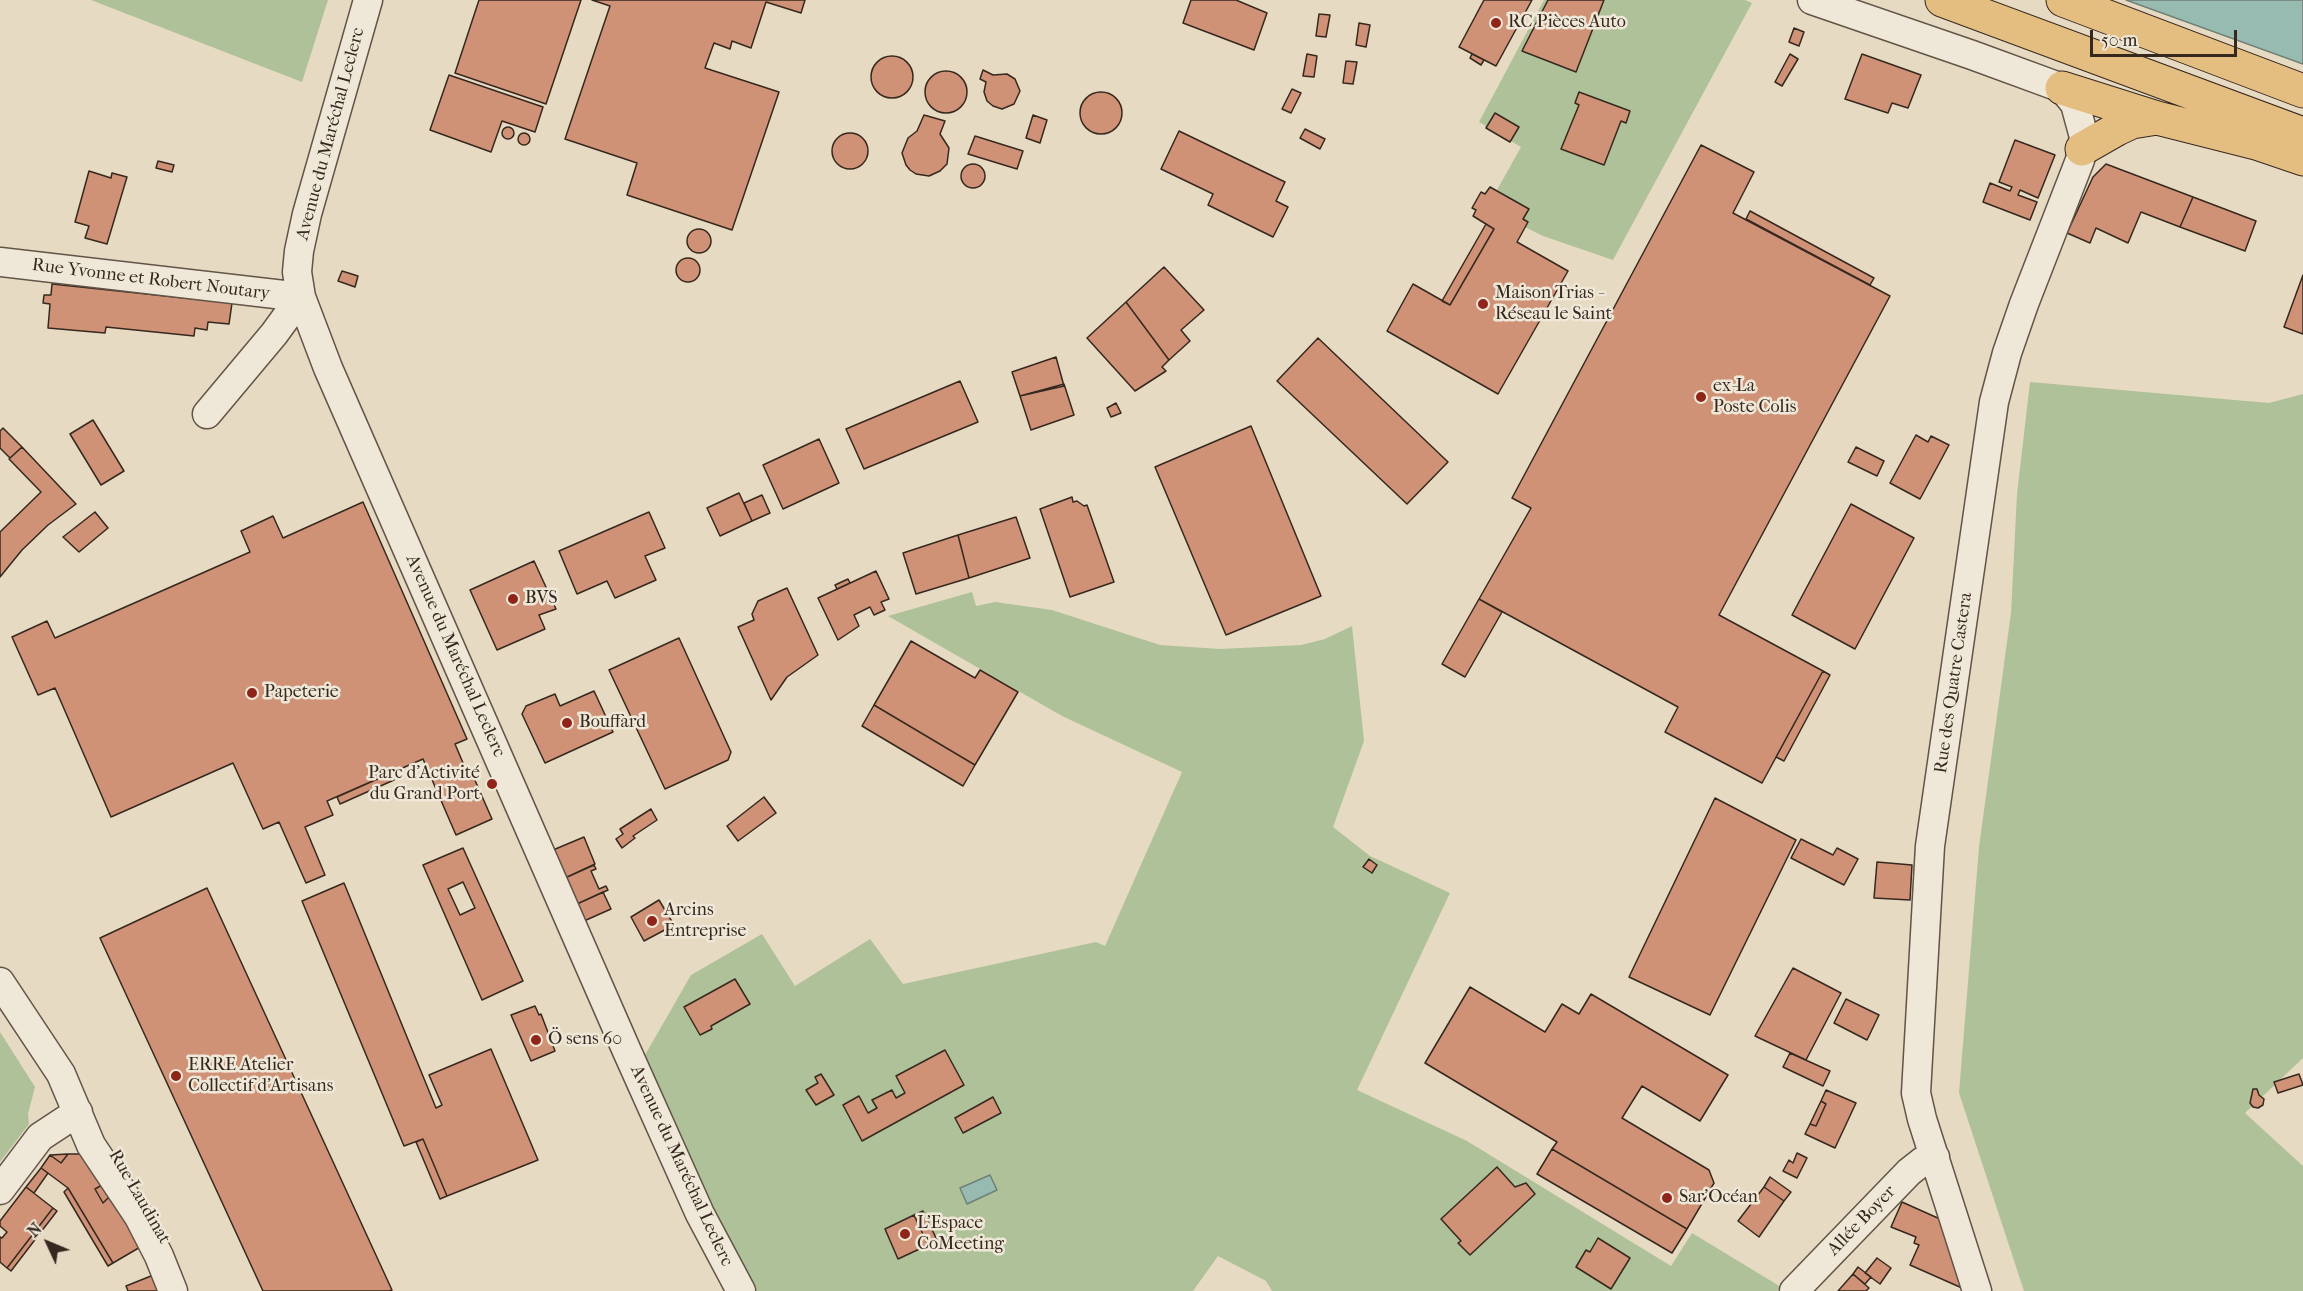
<!DOCTYPE html>
<meta charset="utf-8">
<style>
body{margin:0}
#map{position:relative;width:2303px;height:1291px;overflow:hidden;background:#e7dac2;font-family:"IM FELL French Canon",serif}
canvas{display:block}
.north{position:absolute;left:18px;top:1213px;width:60px;height:60px;-webkit-text-stroke:4px #efe7d7;paint-order:stroke;rotate:314deg;font-size:16px;font-weight:700;line-height:24px;text-align:center;color:#36281e}
.north::after{content:'';display:block;margin:auto;width:21px;height:27px;background:#36281e;clip-path:polygon(50% 0,100% 100%,50% 72%,0 100%)}
.scale{position:absolute;left:2090px;top:30px;width:147px;height:27px;box-sizing:border-box;border:3px solid #36281e;border-top:0;padding-left:8px;font-size:18px;line-height:21px;white-space:nowrap;color:#36281e;-webkit-text-stroke:4px #efe7d7;paint-order:stroke}
</style>
<div id="map">
<canvas width="2303" height="1291"></canvas>
<div class="north">N</div>
<div class="scale">50 m</div>
</div>
<script>
const ctx = document.querySelector('canvas').getContext('2d');
ctx.lineJoin = 'round';
function fillPath(path, color) {
  ctx.fillStyle = color;
  ctx.fill(path, 'evenodd');
}
function shape(rows) {
  const path = new Path2D();
  for (const r of rows) {
    if (r.length === 3) {
      path.moveTo(r[0] + r[2], r[1]);
      path.arc(r[0], r[1], r[2], 0, 2 * Math.PI);
      continue;
    }
    path.moveTo(r[0], r[1]);
    for (let i = 2; i < r.length; i += 2) path.lineTo(r[i], r[i + 1]);
  }
  return path;
}
function stroke(path, color, width, dash) {
  ctx.strokeStyle = color;
  ctx.lineWidth = width;
  ctx.lineCap = dash ? 'butt' : 'round';
  ctx.setLineDash(dash || []);
  ctx.stroke(path);
}
function label(font, color, halo, rows, align = 'center') {
  ctx.font = font + ' "IM FELL French Canon",serif';
  ctx.lineWidth = 5;
  ctx.setLineDash([]);
  ctx.textBaseline = 'middle';
  ctx.strokeStyle = halo;
  ctx.fillStyle = color;
  for (const [text, x, y, turn = 0] of rows) {
    ctx.save();
    ctx.translate(x, y);
    ctx.rotate((+turn || 0) * Math.PI / 180);
    ctx.textAlign = isNaN(turn) ? turn : align;
    if (halo) ctx.strokeText(text, 0, 0);
    ctx.fillText(text, 0, 0);
    ctx.restore();
  }
}
const green = shape([
 [91,0,328,0,302,82],
 [1544,0,1745,0,1752,3,1613,260,1543,236,1525,227,1523,219,1529,209,1497,190,1521,147,1479,122],
 [2030,382,2269,403,2303,394,2303,1058,2245,1113,2303,1166,2303,1291,2024,1291,1959,1093,1979,847,2011,613,2017,494],
 [972,592,976,606,995,602,1052,610,1160,645,1220,649,1301,645,1325,639,1352,626,1364,741,1333,827,1370,856,1450,893,1357,1090,1467,1141,1671,1266,1692,1233,1781,1287,1777,1291,1272,1291,1266,1281,1218,1256,1193,1291,755,1291,726,1236,645,1055,691,975,762,934,795,986,870,939,903,984,1096,942,1105,946,1182,772,1062,716,888,616],
 [0,1032,35,1087,28,1114,29,1124,0,1162]
]);
const water = shape([
 [2126,0,2303,0,2303,64,2126,0],
 [990,1175,997,1190,967,1204,960,1188,990,1175]
]);
const building = shape([
 [479,0,581,0,546,104,455,73,479,0],
 [592,0,805,0,801,13,766,2,751,48,732,41,730,49,714,43,705,68,779,92,732,230,627,195,637,163,565,139,610,6,592,0],
 [1191,0,1236,0,1267,13,1254,50,1183,23,1191,0],
 [1484,0,1532,0,1496,66,1459,47,1484,0],
 [1548,0,1604,0,1576,72,1522,51,1548,0],
 [1319,14,1330,15,1326,37,1316,36,1319,14],
 [1359,23,1370,25,1366,47,1356,45,1359,23],
 [1794,28,1804,32,1799,46,1789,42,1794,28],
 [1307,54,1317,56,1314,77,1303,76,1307,54],
 [1472,54,1484,60,1481,65,1470,58,1472,54],
 [1790,54,1798,59,1782,86,1775,82,1790,54],
 [1862,54,1921,75,1908,108,1892,103,1888,113,1845,99,1862,54],
 [892,77,21],
 [1346,61,1357,62,1353,84,1343,83,1346,61],
 [983,70,993,75,1007,74,1015,79,1020,91,1014,104,1002,109,993,106,987,101,984,92,986,82,980,79,983,70],
 [946,92,21],
 [449,75,543,107,535,132,502,121,491,152,430,130,449,75],
 [1292,89,1301,93,1291,113,1282,109,1292,89],
 [1101,113,21],
 [1579,92,1630,111,1626,123,1621,121,1604,165,1561,149,1579,105,1575,103,1579,92],
 [1495,113,1519,127,1510,142,1486,128,1495,113],
 [924,115,945,121,940,134,949,148,947,164,940,171,929,176,916,174,910,170,906,165,902,153,908,138,917,131,924,115],
 [1033,115,1047,120,1040,143,1026,138,1033,115],
 [508,133,6],
 [1305,129,1325,139,1320,149,1300,138,1305,129],
 [1179,131,1285,182,1276,201,1288,207,1273,237,1208,205,1213,194,1161,169,1179,131],
 [524,139,6],
 [850,151,18],
 [975,136,1023,151,1017,169,968,154,975,136],
 [2015,140,2055,155,2038,198,2020,190,2018,195,2037,202,2030,220,1983,202,1990,183,2010,191,2012,187,1999,182,2015,140],
 [1701,145,1754,172,1733,213,1890,296,1719,615,1823,671,1762,783,1665,732,1678,707,1479,599,1531,508,1512,498,1701,145],
 [158,161,174,165,172,172,156,168,158,161],
 [2106,164,2193,197,2180,227,2141,212,2128,243,2096,228,2090,243,2067,233,2093,177,2106,164],
 [973,176,12],
 [89,171,111,178,112,173,127,177,107,244,85,238,89,226,75,222,89,171],
 [1490,187,1529,209,1523,219,1528,222,1517,242,1568,271,1498,394,1387,331,1413,284,1450,305,1494,229,1473,216,1476,210,1472,208,1481,192,1485,194,1490,187],
 [2193,197,2256,221,2245,251,2180,227,2193,197],
 [1750,211,1874,278,1870,285,1746,219,1750,211],
 [1486,224,1494,229,1450,305,1442,301,1486,224],
 [699,241,12],
 [688,270,12],
 [1164,267,1204,310,1181,330,1190,341,1169,360,1126,302,1164,267],
 [342,271,358,276,355,287,338,281,342,271],
 [2303,275,2303,334,2284,327,2303,275],
 [52,284,232,303,229,324,208,322,207,330,195,328,194,336,106,327,105,333,48,328,50,304,43,303,44,295,51,295,52,284],
 [1126,302,1169,360,1162,367,1166,371,1135,391,1087,338,1126,302],
 [1318,338,1448,462,1407,504,1277,381,1318,338],
 [1056,357,1064,386,1020,396,1012,372,1056,357],
 [960,381,978,422,864,469,846,429,960,381],
 [1064,384,1074,415,1031,430,1020,396,1064,384],
 [1116,403,1121,413,1111,417,1107,408,1116,403],
 [93,420,124,471,101,485,70,434,93,420],
 [1251,426,1321,596,1226,635,1155,467,1251,426],
 [3,428,22,447,10,458,0,448,0,431,3,428],
 [1916,435,1928,442,1931,436,1949,445,1920,499,1890,483,1916,435],
 [819,439,839,483,783,509,763,465,819,439],
 [22,447,76,504,48,525,22,550,0,577,0,532,41,492,9,459,22,447],
 [1856,447,1884,461,1877,476,1848,462,1856,447],
 [739,493,752,521,720,536,707,508,739,493],
 [762,495,770,513,752,521,744,503,762,495],
 [1072,497,1073,502,1077,501,1084,506,1087,505,1114,582,1070,597,1040,509,1072,497],
 [363,502,467,739,455,744,466,770,470,769,492,819,456,835,423,759,327,801,333,815,305,827,325,875,306,883,279,822,263,829,233,763,111,817,55,688,38,695,12,637,47,621,55,638,250,552,241,531,273,516,283,538,363,502],
 [1851,504,1914,538,1855,649,1792,615,1851,504],
 [95,512,108,528,79,552,63,537,95,512],
 [649,512,665,548,645,556,656,580,615,598,607,581,577,594,559,551,649,512],
 [1016,517,1030,558,969,578,958,535,1016,517],
 [958,535,969,578,916,594,903,553,958,535],
 [534,561,556,609,539,615,545,629,497,650,470,590,534,561],
 [876,571,889,599,881,602,885,610,874,615,870,607,854,615,859,626,838,640,818,598,876,571],
 [848,579,850,583,837,589,835,585,848,579],
 [787,588,818,655,787,677,771,700,738,627,754,620,752,614,758,601,787,588],
 [1479,599,1502,612,1465,677,1442,664,1479,599],
 [679,638,731,752,728,760,665,789,609,670,679,638],
 [911,641,975,678,980,670,1018,692,975,765,874,705,911,641],
 [1823,671,1830,675,1784,761,1776,757,1823,671],
 [594,691,613,732,545,763,522,714,526,706,555,694,560,706,594,691],
 [874,705,975,765,963,786,862,726,874,705],
 [391,773,394,780,340,804,337,797,391,773],
 [764,797,776,813,738,841,727,826,764,797],
 [1715,798,1796,840,1710,1015,1629,977,1715,798],
 [651,809,657,820,633,836,635,838,622,848,616,839,623,834,620,829,651,809],
 [584,837,595,864,565,878,553,850,584,837],
 [1801,839,1833,855,1837,848,1858,859,1844,885,1791,858,1801,839],
 [463,848,523,981,482,1000,423,865,463,848],
 [463,882,475,908,460,915,448,889,463,882],
 [1369,859,1377,865,1372,873,1363,867,1369,859],
 [1877,862,1912,865,1910,900,1874,898,1877,862],
 [594,865,596,869,591,871,599,889,606,886,608,890,577,904,565,878,594,865],
 [344,883,436,1108,442,1105,429,1075,491,1049,538,1160,447,1196,423,1139,404,1146,302,901,344,883],
 [207,888,392,1290,389,1291,263,1291,100,938,207,888],
 [603,892,611,909,584,921,577,904,603,892],
 [659,900,674,925,644,941,631,917,659,900],
 [1793,968,1841,993,1806,1060,1755,1036,1793,968],
 [735,979,750,1004,711,1026,712,1029,700,1035,684,1007,735,979],
 [1470,987,1545,1032,1562,1004,1579,1014,1591,994,1728,1075,1700,1121,1642,1086,1622,1118,1709,1170,1714,1183,1687,1229,1552,1149,1557,1142,1425,1063,1470,987],
 [1846,999,1879,1015,1867,1040,1834,1023,1846,999],
 [535,1006,539,1015,541,1014,555,1051,531,1061,511,1015,535,1006],
 [945,1050,964,1085,862,1141,843,1105,859,1096,868,1113,877,1108,872,1100,892,1090,896,1098,905,1093,896,1076,945,1050],
 [1790,1053,1830,1071,1823,1086,1783,1067,1790,1053],
 [821,1074,834,1095,816,1105,806,1090,818,1083,815,1077,821,1074],
 [2299,1074,2303,1085,2278,1093,2274,1082,2299,1074],
 [2253,1089,2257,1089,2259,1095,2264,1099,2263,1105,2258,1108,2253,1107,2250,1103,2253,1089],
 [1826,1090,1856,1103,1835,1148,1805,1134,1810,1124,1816,1126,1826,1104,1821,1101,1826,1090],
 [993,1097,1001,1113,963,1133,955,1118,993,1097],
 [1821,1101,1826,1104,1816,1126,1810,1124,1821,1101],
 [423,1139,447,1196,440,1199,416,1142,423,1139],
 [1552,1149,1687,1229,1672,1253,1537,1174,1552,1149],
 [1797,1153,1807,1158,1797,1178,1783,1171,1789,1160,1793,1163,1797,1153],
 [68,1154,87,1154,104,1184,95,1189,103,1203,111,1195,142,1246,113,1263,68,1188,41,1168,50,1155,61,1163,68,1154],
 [68,1154,61,1163,50,1155,68,1154],
 [1497,1167,1515,1187,1526,1183,1535,1194,1470,1255,1458,1243,1461,1241,1441,1219,1497,1167],
 [41,1168,48,1173,34,1193,26,1187,41,1168],
 [1770,1177,1791,1192,1784,1201,1764,1187,1770,1177],
 [104,1184,111,1195,103,1203,95,1189,104,1184],
 [26,1187,53,1208,7,1268,0,1262,0,1237,2,1238,7,1232,0,1226,0,1221,26,1187],
 [1764,1187,1784,1201,1759,1237,1738,1221,1764,1187],
 [68,1188,113,1263,108,1266,64,1192,68,1188],
 [1902,1202,1940,1219,1962,1288,1910,1265,1919,1245,1914,1243,1916,1237,1891,1227,1902,1202],
 [53,1208,57,1211,11,1271,7,1268,53,1208],
 [923,1211,937,1240,928,1245,914,1215,923,1211],
 [914,1215,928,1245,898,1259,885,1229,914,1215],
 [1598,1238,1630,1258,1611,1289,1576,1267,1586,1250,1590,1252,1598,1238],
 [1877,1258,1891,1268,1880,1284,1865,1273,1877,1258],
 [1858,1267,1871,1277,1865,1284,1853,1274,1858,1267],
 [156,1274,163,1291,128,1291,126,1286,156,1274],
 [1853,1274,1869,1288,1866,1291,1838,1291,1853,1274]
]);
const minor = shape([
 [368,0,307,214,299,251,297,272,301,297,328,368,626,1049,700,1214,741,1291],
 [1812,0,1972,55,2062,88,2075,104,2084,137,2080,160,2024,304,2007,353,1994,402,1930,846,1916,1093,1922,1119,1977,1291],
 [0,262,301,297,274,334,207,414],
 [0,982,61,1074,91,1145,139,1217,159,1256,173,1291],
 [0,1190,40,1137,78,1112],
 [1794,1291,1909,1172,1923,1161,1935,1157]
]);
const major = shape([
 [1942,0,2303,134],
 [2063,0,2303,91],
 [2062,88,2157,118,2256,143,2303,159],
 [2082,149,2117,129,2132,122,2157,118]
]);
const markers = [
 [1496,23,6,"#8f2418"],
 [1483,304,6,"#8f2418"],
 [1701,397,6,"#8f2418"],
 [513,599,6,"#8f2418"],
 [252,693,6,"#8f2418"],
 [567,723,6,"#8f2418"],
 [492,784,6,"#8f2418"],
 [652,921,6,"#8f2418"],
 [536,1040,6,"#8f2418"],
 [176,1076,6,"#8f2418"],
 [1667,1198,6,"#8f2418"],
 [905,1234,6,"#8f2418"]
];
const poiNames = [
 ["RC Pièces Auto",1508,23],
 ["Maison Trias -",1495,294],
 ["Réseau le Saint",1495,315],
 ["ex-La",1713,387],
 ["Poste Colis",1713,408],
 ["BVS",525,599],
 ["Papeterie",264,693],
 ["Bouffard",579,723],
 ["Parc d'Activité",480,774,"right"],
 ["du Grand Port",480,795,"right"],
 ["Arcins",664,911],
 ["Entreprise",664,932],
 ["Ö sens 60",548,1040],
 ["ERRE Atelier",188,1066],
 ["Collectif d'Artisans",188,1087],
 ["Sar'Océan",1679,1198],
 ["L'Espace",917,1224],
 ["CoMeeting",917,1245]
];
const streetNames = [
 ["Avenue du Maréchal Leclerc",331,134,-75],
 ["Rue Yvonne et Robert Noutary",151,280,7],
 ["Avenue du Maréchal Leclerc",455,656,66],
 ["Rue des Quatre Castera",1954,683,-82],
 ["Avenue du Maréchal Leclerc",681,1166,65],
 ["Rue Laudinat",139,1197,60],
 ["Allée Boyer",1862,1221,-46]
];
fillPath(green, '#afc199');
fillPath(water, '#97bbb1');
stroke(water, '#708076', 1.5);
fillPath(building, '#cf9277');
stroke(building, '#36281e', 1.5);
stroke(minor, '#625447', 31);
stroke(major, '#36281e', 35);
stroke(minor, '#efe7d7', 28);
stroke(major, '#e4bd81', 33);
for (const [x, y, r, color] of markers) {
  const dot = new Path2D();
  dot.arc(x, y, r, 0, 2 * Math.PI);
  ctx.fillStyle = color;
  ctx.fill(dot);
  stroke(dot, '#efe7d7', 2);
}
label('18px', '#36281e', '#efe7d7', poiNames, 'left');
label('18px', '#36281e', '#efe7d7', streetNames);
</script>
